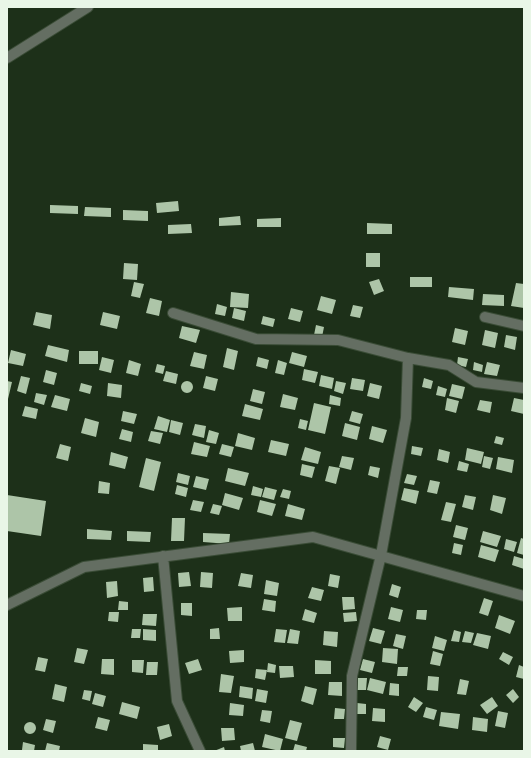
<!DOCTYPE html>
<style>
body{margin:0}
#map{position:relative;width:531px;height:758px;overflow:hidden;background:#1d3019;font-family:Signika,sans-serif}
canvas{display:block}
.frame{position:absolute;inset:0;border:8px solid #e9f6e7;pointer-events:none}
</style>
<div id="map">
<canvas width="531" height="758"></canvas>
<div class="frame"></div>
</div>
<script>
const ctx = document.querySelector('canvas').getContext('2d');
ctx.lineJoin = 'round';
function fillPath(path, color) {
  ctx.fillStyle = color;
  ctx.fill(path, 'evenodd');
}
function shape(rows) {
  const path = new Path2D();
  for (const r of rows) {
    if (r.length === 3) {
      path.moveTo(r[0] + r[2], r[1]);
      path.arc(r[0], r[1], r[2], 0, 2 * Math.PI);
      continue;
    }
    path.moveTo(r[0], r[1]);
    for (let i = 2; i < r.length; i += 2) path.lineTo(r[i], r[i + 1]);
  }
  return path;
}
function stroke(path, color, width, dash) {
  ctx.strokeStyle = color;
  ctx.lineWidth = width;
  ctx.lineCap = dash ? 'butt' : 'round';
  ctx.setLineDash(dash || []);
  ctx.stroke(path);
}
const building = shape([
 [178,201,179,211,157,213,156,203],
 [50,205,78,206,78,214,50,213],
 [85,207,111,208,111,217,84,216],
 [123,210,148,211,148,221,123,220],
 [240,216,241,225,219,226,219,218],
 [281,218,281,227,257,227,257,219],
 [367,223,392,224,392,234,367,234],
 [191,224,192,233,168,234,168,225],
 [366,253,380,253,380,267,366,267],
 [124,263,138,264,137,280,123,279],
 [410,277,432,277,432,287,410,287],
 [379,279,384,291,374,295,369,282],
 [134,282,144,284,140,298,131,296],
 [516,283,524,284,524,308,511,306],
 [449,287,474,289,473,300,448,297],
 [231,292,249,294,248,308,230,307],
 [483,294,504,295,504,306,482,305],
 [321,296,336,300,332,314,317,310],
 [150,298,162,301,159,316,146,313],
 [217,304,227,307,225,316,215,314],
 [353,305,363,307,360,318,350,316],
 [234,308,246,311,244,321,232,318],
 [291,308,303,311,300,322,288,319],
 [36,312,52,315,50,329,33,325],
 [103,312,120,316,117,329,100,325],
 [263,316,275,319,273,327,261,324],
 [316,325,324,327,322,337,314,335],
 [182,326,200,330,196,343,179,338],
 [455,328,468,331,465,345,452,342],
 [485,330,498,333,495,348,482,345],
 [506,335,517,337,515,350,504,347],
 [48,345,69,350,67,362,45,356],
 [227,348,238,351,234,370,223,367],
 [11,350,26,354,23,366,8,363],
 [79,351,98,351,98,364,79,364],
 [194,352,207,355,204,369,190,366],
 [292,352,307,356,304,367,289,363],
 [102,357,114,360,111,373,99,370],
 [258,357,269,360,267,369,256,366],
 [458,357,468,359,466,367,457,365],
 [129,360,141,364,138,376,126,373],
 [278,360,287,363,284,375,275,373],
 [474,362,483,365,482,372,473,370],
 [487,362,500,365,497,376,484,374],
 [157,364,165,366,163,374,155,372],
 [304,369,318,372,315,383,302,380],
 [46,370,57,373,54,385,43,382],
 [166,371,178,374,176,384,163,381],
 [321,375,334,378,332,389,319,386],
 [21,376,30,378,26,394,17,391],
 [206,376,218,379,215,391,203,388],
 [352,378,365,380,363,391,350,389],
 [424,378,433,381,431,389,422,387],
 [7,381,12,382,8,399,7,399],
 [336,381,346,383,343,394,334,391],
 [187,387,6],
 [81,383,92,386,90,394,79,391],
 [108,383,122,385,121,398,107,396],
 [370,383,382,386,379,399,367,396],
 [452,384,465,387,462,399,449,396],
 [438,386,447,389,445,397,436,395],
 [253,389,265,392,262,404,250,401],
 [36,393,47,395,44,405,34,402],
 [283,394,298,398,295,410,280,407],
 [55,395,70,399,67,411,51,407],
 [330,395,341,398,340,406,329,404],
 [447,398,459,401,456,413,445,410],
 [514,398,524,400,524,414,511,411],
 [480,400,492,402,490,413,477,410],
 [314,403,331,407,325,434,308,430],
 [245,404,263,409,260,420,242,416],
 [25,406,38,409,36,419,22,416],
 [123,411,137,414,134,424,121,421],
 [352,411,363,414,360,424,349,421],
 [158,416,170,420,167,432,154,429],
 [85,418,99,422,96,437,81,433],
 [300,419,308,421,306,430,298,428],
 [171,420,183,423,180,435,169,432],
 [345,423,360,427,357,440,342,436],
 [195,424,206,426,204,438,192,435],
 [372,426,387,430,383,443,369,439],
 [122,429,133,432,131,442,119,439],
 [209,430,219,433,216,444,206,442],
 [151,431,163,433,160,444,148,441],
 [238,433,255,438,252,450,235,446],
 [496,436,504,438,502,445,494,443],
 [271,440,289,444,286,456,268,452],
 [194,442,210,446,207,457,191,454],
 [60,444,71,447,68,461,56,458],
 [222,444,234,447,231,457,219,454],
 [412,446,423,448,421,456,411,454],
 [305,447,321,452,318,464,301,460],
 [467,448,484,452,481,464,465,460],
 [439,449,450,452,448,463,437,460],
 [111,452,128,457,125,469,109,465],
 [342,456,354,458,351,470,339,467],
 [484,456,493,458,490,469,482,467],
 [498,457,514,460,512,473,496,469],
 [146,458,161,462,154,491,139,487],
 [459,461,469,464,467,472,457,470],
 [302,464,315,467,312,478,300,475],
 [329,466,340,468,336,484,325,481],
 [370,466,380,468,378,478,368,475],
 [228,468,249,473,245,486,225,481],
 [178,473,190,476,188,485,176,482],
 [407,474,417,476,414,485,404,483],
 [196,476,209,479,206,490,193,487],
 [430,480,440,482,437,494,427,492],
 [99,481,110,483,109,494,98,493],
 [177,485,188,488,186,497,175,494],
 [253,486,263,489,261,497,251,495],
 [265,487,277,490,274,500,262,497],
 [404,488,419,491,416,504,401,500],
 [283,489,291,491,289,499,280,497],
 [225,493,243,498,239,510,222,505],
 [7,495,46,501,41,536,7,531],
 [465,495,476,497,473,510,462,507],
 [493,495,506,498,502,514,490,510],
 [193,500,204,502,201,512,190,510],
 [260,500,276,504,272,516,257,512],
 [446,502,456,504,451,522,441,520],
 [213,504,222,506,219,515,210,513],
 [288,504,305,509,302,520,285,516],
 [172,518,185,518,184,541,171,541],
 [456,525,468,528,465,540,453,537],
 [87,529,112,531,111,540,87,539],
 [127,531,151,532,150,542,127,541],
 [483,531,501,536,497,547,480,542],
 [203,533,230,534,229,544,203,542],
 [521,538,524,539,524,555,517,553],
 [506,539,517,542,514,552,504,549],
 [454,543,463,545,461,555,452,553],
 [481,545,499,550,495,562,478,557],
 [514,556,524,559,524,569,512,565],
 [189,572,191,586,179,587,178,573],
 [201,572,213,573,212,588,200,587],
 [241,573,253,575,251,588,238,586],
 [330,574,340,576,338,588,328,586],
 [153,577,154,591,144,592,143,578],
 [266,580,279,583,277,596,264,594],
 [117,581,118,596,107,598,106,582],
 [392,584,401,587,398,598,389,595],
 [312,587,324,590,321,601,308,598],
 [342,597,354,597,355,609,343,610],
 [484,598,493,601,488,616,479,613],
 [264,599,276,601,275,612,262,610],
 [119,601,128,602,128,610,118,610],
 [181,603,192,603,192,616,181,615],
 [242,607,242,621,228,621,227,608],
 [391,607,403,610,400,622,388,619],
 [305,609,317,613,314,623,302,620],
 [417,610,427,610,426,620,416,619],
 [109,612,119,612,118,622,108,621],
 [356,612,357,621,344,622,343,613],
 [143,614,157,614,156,626,142,625],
 [499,615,515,621,510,634,495,628],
 [219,628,220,639,210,639,210,629],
 [373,628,385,631,381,644,369,641],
 [132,629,141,629,140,638,131,638],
 [143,629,156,630,156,641,143,640],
 [276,629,287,630,285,643,274,642],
 [290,629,300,631,298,644,287,643],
 [454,630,461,632,459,642,451,641],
 [324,631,338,632,337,647,323,645],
 [465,631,474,633,471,643,462,642],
 [477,633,491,636,488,649,473,645],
 [396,634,406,636,403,649,393,646],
 [435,636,447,640,444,651,432,648],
 [77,648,88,650,84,664,74,662],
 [383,648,398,649,397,664,382,662],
 [244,650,244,662,230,663,229,651],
 [433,651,443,654,440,666,430,664],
 [503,652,513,657,509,665,499,659],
 [38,657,48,659,45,672,35,670],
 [102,659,114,659,114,675,101,674],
 [198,659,202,670,189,674,185,663],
 [363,659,375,662,372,673,360,670],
 [132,660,144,660,143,673,132,672],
 [315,660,331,661,331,674,315,674],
 [147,662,158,662,157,675,146,675],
 [268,663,276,665,275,673,267,672],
 [519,665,524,667,524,679,516,677],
 [279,666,293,666,294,677,280,678],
 [398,667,408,667,407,676,397,676],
 [256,669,267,670,265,680,255,678],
 [221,674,234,676,231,693,219,692],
 [428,676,439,677,438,691,427,690],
 [358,678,367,678,366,690,357,690],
 [370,678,386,682,383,694,367,690],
 [460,679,469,681,466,695,457,694],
 [329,682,342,682,342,696,328,695],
 [390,683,399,684,399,696,389,695],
 [55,684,67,687,64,702,52,699],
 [240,686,253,688,252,699,239,697],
 [305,686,317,689,313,705,301,701],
 [257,689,268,691,266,703,255,701],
 [513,689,519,697,513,703,506,695],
 [84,690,92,691,90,701,82,699],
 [95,693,106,696,103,707,92,704],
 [414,697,423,703,416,712,408,707],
 [492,697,498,706,487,714,480,705],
 [122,702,140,707,137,719,119,714],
 [230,703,244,705,243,716,229,715],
 [357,703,366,704,366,714,356,714],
 [426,707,437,710,434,720,423,717],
 [335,708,345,709,344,719,334,719],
 [373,708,385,709,385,722,372,721],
 [262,710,272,711,270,723,260,721],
 [498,711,508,713,505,728,495,726],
 [441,712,460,714,458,729,439,726],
 [98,717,110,720,107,731,95,728],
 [473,717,488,719,487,732,472,730],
 [46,719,56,721,53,733,43,730],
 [290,720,302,723,297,741,285,738],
 [30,728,6],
 [169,724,172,736,160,740,157,727],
 [221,728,234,728,235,740,222,741],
 [265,734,283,739,280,751,262,747],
 [380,736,391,739,388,750,377,747],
 [333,738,345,738,344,748,333,747],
 [23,742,35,745,34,751,22,750],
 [47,743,60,746,59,751,45,751],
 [253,743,255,751,241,751,240,746],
 [143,744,158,745,158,751,143,751],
 [295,744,307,747,306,751,293,751],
 [224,747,225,751,214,751]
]);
const street = shape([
 [7,58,88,7],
 [173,313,256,339,338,340,408,358,449,365,476,382,524,388],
 [485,317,524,326],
 [163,556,177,701,200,751],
 [7,605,84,567,313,537,524,596],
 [351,751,352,676,381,555,406,418,408,358]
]);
fillPath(building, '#adc5a8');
stroke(street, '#3a4c36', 12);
stroke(street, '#646e62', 10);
</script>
